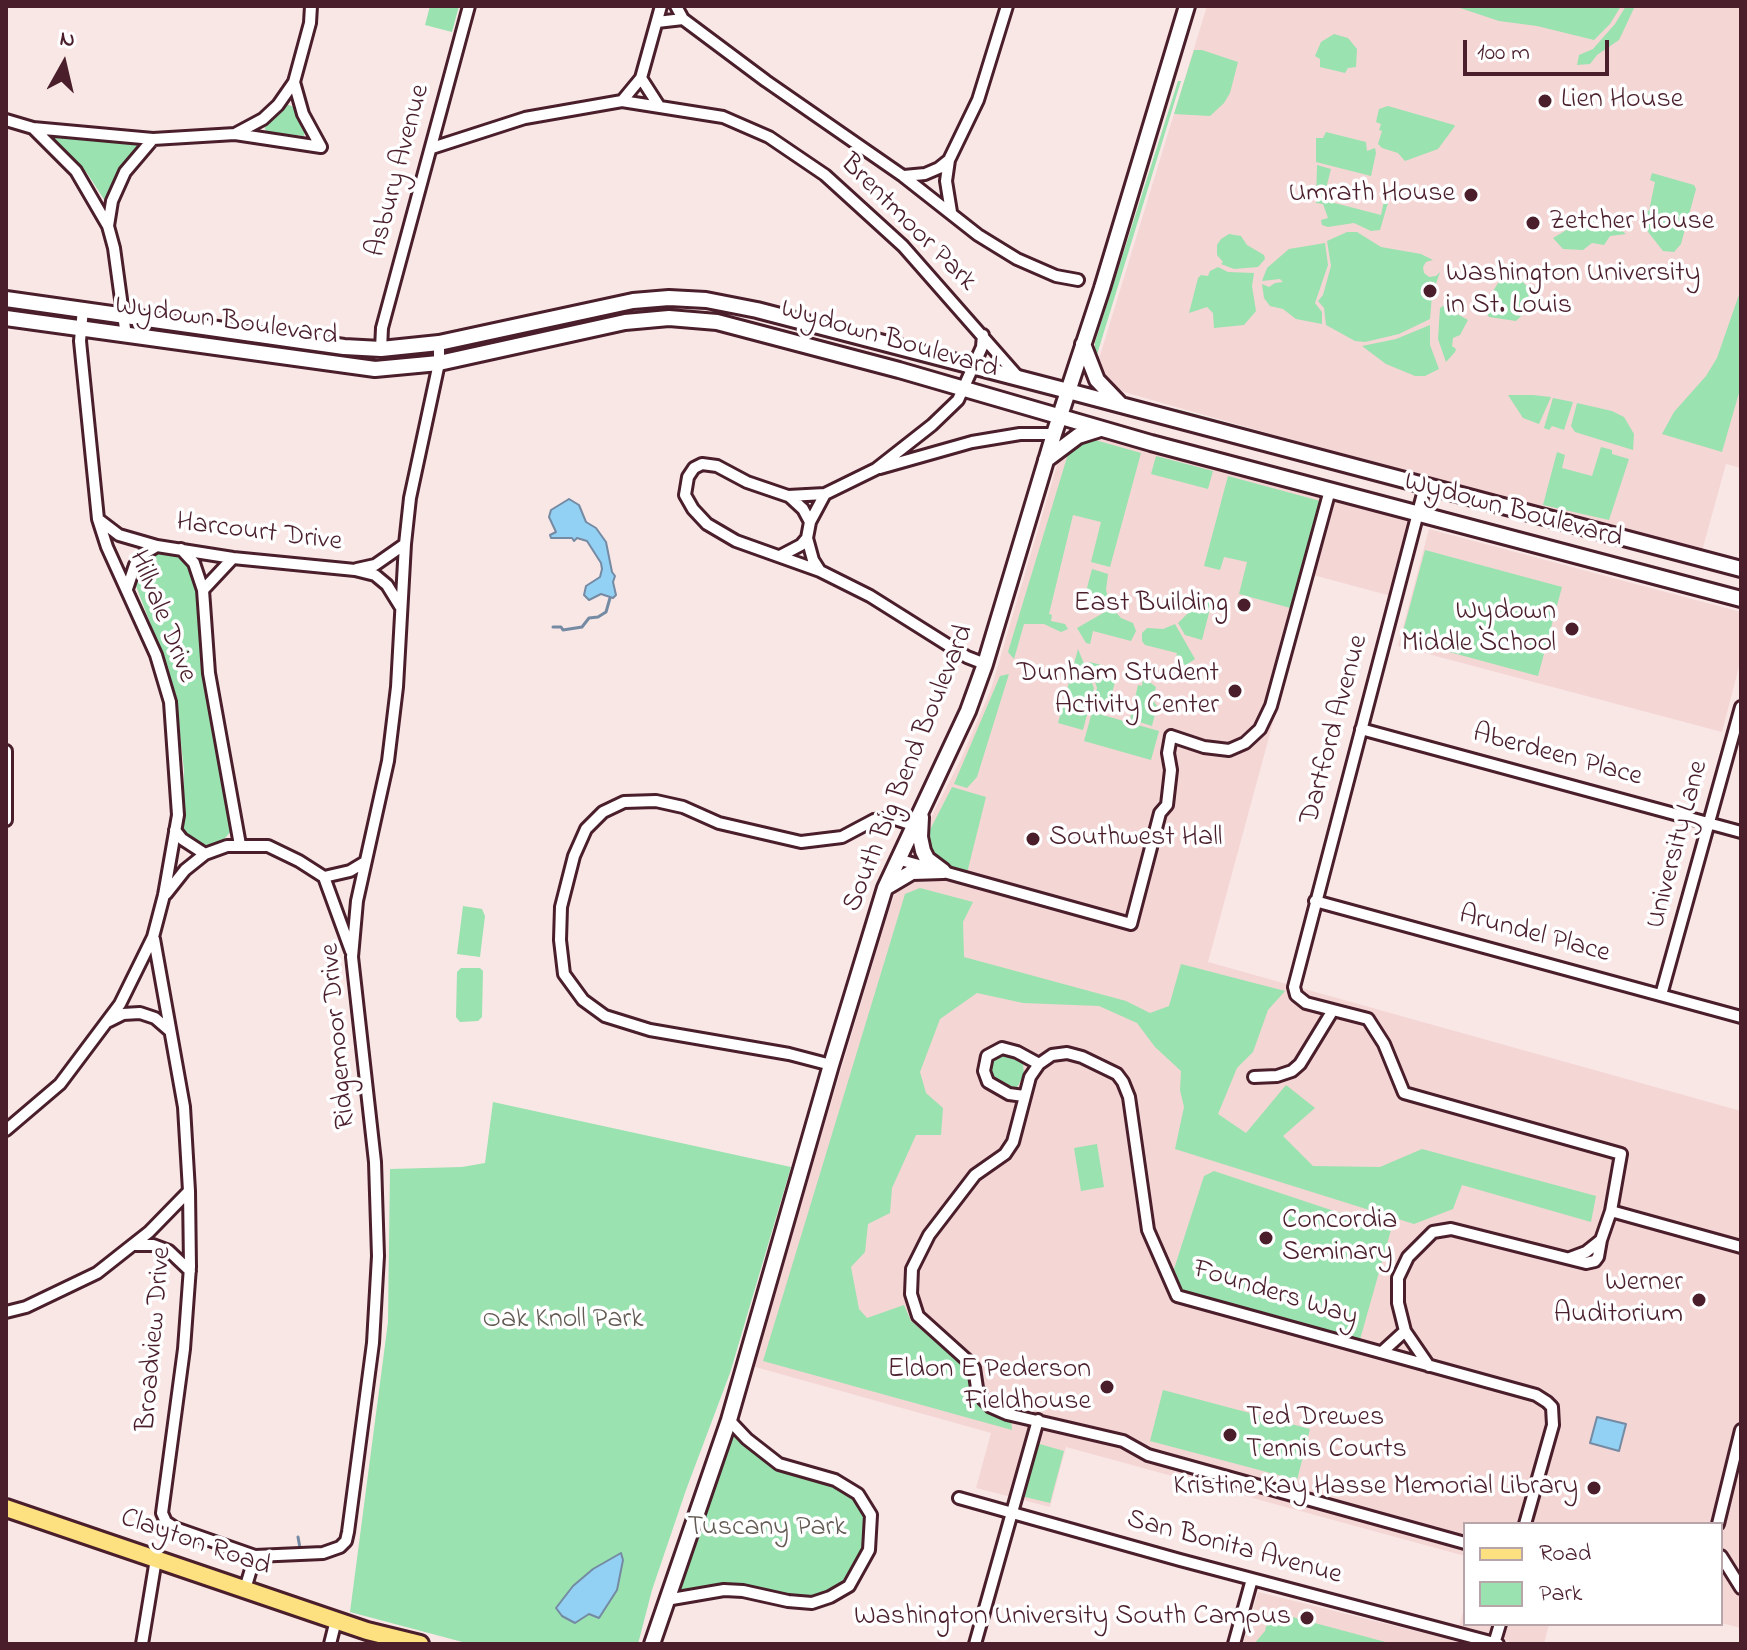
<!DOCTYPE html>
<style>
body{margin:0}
#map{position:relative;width:1747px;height:1650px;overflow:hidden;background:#f9e7e6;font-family:"Indie Flower",sans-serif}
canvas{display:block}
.frame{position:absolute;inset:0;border:8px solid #4a1f2b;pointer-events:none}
.legend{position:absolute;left:1463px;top:1522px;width:260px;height:104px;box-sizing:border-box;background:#fff;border:2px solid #b7a5aa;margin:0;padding:10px 14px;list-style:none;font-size:24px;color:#4a1f2b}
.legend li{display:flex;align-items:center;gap:16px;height:40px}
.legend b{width:40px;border:2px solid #b7a5aa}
.north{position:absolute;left:24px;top:24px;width:80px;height:80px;-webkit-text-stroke:6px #fff;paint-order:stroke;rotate:8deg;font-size:22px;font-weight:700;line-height:32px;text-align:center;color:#4a1f2b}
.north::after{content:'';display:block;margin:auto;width:28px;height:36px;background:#4a1f2b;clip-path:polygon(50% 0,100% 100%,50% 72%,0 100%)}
.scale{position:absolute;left:1463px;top:40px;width:146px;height:36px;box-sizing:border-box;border:4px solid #4a1f2b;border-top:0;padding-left:10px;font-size:24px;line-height:28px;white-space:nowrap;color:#4a1f2b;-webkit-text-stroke:6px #fff;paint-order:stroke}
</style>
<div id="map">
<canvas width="1747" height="1650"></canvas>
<div class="frame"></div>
<ul class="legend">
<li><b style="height:10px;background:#fde080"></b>Road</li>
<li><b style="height:22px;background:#9ae2af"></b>Park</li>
</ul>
<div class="north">N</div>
<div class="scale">100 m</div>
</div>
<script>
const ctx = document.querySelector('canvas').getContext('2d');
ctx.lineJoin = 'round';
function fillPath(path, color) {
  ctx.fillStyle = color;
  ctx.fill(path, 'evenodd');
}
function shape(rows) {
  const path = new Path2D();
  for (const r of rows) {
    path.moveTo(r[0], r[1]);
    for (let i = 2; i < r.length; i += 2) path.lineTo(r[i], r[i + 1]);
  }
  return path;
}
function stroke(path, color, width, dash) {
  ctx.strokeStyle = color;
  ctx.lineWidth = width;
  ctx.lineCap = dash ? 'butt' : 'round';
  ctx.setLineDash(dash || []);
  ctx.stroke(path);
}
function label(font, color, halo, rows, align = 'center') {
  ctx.font = font + ' "Indie Flower",sans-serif';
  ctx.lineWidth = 7;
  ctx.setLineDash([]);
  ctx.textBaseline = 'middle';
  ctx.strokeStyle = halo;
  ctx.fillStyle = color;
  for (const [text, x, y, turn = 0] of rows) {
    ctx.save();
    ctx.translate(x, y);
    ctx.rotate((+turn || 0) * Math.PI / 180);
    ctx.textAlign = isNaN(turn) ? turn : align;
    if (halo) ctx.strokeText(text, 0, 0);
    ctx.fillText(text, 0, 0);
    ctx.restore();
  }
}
const built = shape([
 [1207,6,1741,6,1741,468,1726,464,1702,551,1389,468,1124,392,1110,385,1102,374,1098,362],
 [1092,437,1110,438,1406,518,1410,523,1391,596,1313,575,1208,962,1741,1111,1741,1628,1721,1623,1721,1524,1465,1524,1465,1556,1066,1447,1050,1507,976,1488,991,1433,752,1366,888,913,901,876,961,759,991,689,1057,465,1064,453,1075,443],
 [1429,529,1741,612,1741,659,1722,732,1398,646],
 [1258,1592,1468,1644,1243,1644],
 [1465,1604,1465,1624,1549,1624,1544,1644,1518,1644,1459,1627]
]);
const green = shape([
 [430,6,459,6,452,32,425,25],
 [1454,6,1621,6,1610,24,1594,40,1537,26,1499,21],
 [1626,6,1635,6,1619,40,1597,55,1590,64,1577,65,1579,55,1593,49,1615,24],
 [1334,34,1348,38,1357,49,1356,67,1348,68,1345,73,1320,67,1320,59,1315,56,1321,42],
 [1194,50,1202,50,1238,62,1230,93,1224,103,1210,116,1174,114],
 [1178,81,1181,81,1095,361,1095,342],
 [286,104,294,107,305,131,304,136,266,132,264,125],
 [1388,106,1454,125,1455,126,1438,149,1405,161,1398,153,1382,148,1378,144,1382,131,1379,130,1381,124,1376,122,1379,109],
 [1326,132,1366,142,1367,151,1375,148,1376,153,1371,176,1316,162,1316,138,1323,138],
 [54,136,142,143,143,144,114,179,105,201,87,173,53,140],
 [1317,165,1331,169,1323,200,1381,215,1387,187,1392,189,1380,230,1371,231,1354,223,1328,227,1322,225,1321,220,1328,218,1323,204,1316,203],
 [1652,173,1694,185,1696,189,1681,244,1674,252,1663,251,1641,223,1643,210,1649,211,1655,182,1650,180],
 [1595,217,1609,221,1626,234,1610,236,1604,245,1592,243,1583,250,1563,249,1553,238,1585,219],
 [1347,232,1357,232,1381,247,1421,254,1433,260,1426,262,1423,267,1424,273,1429,277,1436,276,1440,272,1432,295,1430,319,1399,334,1365,342,1355,341,1326,325,1324,308,1318,301,1323,295,1331,266,1327,241],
 [1229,234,1241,236,1247,245,1264,255,1265,259,1258,267,1234,269,1221,264,1223,262,1217,255,1217,245,1221,239],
 [1325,243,1328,265,1315,303,1322,312,1322,324,1296,319,1283,309,1270,306,1264,298,1262,284,1269,287,1275,283,1283,282,1280,279,1262,281,1267,268,1289,249],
 [1218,267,1228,272,1254,273,1252,286,1256,311,1244,325,1214,328,1213,313,1207,307,1189,313,1198,278,1201,275,1208,276,1210,271],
 [1500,280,1523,282,1529,289,1528,309,1516,321,1489,317,1483,307],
 [1741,289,1741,386,1722,452,1662,434,1674,412,1706,376,1717,358],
 [1443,306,1468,320,1460,335,1453,338,1452,346,1456,349,1455,352,1446,362,1438,339,1440,308],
 [1430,325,1430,345,1439,369,1425,376,1415,376,1386,364,1362,346,1396,339],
 [1508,395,1533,395,1551,397,1539,424,1523,418],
 [1553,398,1573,402,1564,430,1552,426,1549,430,1544,428],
 [1577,403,1612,411,1624,417,1634,434,1633,450,1575,432,1571,426],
 [1166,407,1180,410,1439,480,1439,482],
 [1095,440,1141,453,1110,567,1091,562,1101,522,1073,515,1049,614,1052,615,1051,621,1065,624,1068,629,1061,632,1044,624,1024,624,1014,659,1008,652,1068,454,1077,446],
 [1601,447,1612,450,1612,454,1629,459,1609,520,1543,505,1557,452,1565,455,1562,468,1592,476],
 [1156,456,1213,471,1208,489,1151,474],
 [1228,476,1324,502,1294,609,1239,594,1247,562,1224,557,1220,570,1204,566],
 [1425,550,1562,587,1538,676,1401,639],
 [167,552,187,560,197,585,212,725,231,821,231,831,226,837,220,843,207,847,199,847,185,835,183,829,184,770,177,708,167,667,136,586,138,572,147,560,154,555],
 [1092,569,1108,574,1106,590,1110,606,1097,612,1082,607],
 [1194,596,1212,601,1202,640,1185,635,1178,623,1188,613],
 [1112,608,1121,618,1133,623,1136,631,1131,641,1093,631,1090,644,1086,643,1077,628],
 [1175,624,1195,659,1186,665,1175,663,1177,653,1145,645,1142,641,1142,633,1147,628,1163,629],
 [1078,649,1094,688,1083,730,1058,723],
 [1089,662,1106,666,1104,675,1116,679,1107,710,1092,707,1097,688],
 [1009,674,977,777,967,788,954,784,1000,676],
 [1143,677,1156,687,1153,700,1157,706,1152,726,1130,719,1138,685,1142,686],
 [1092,712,1159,731,1151,760,1084,741],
 [952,787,986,797,967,873,915,859],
 [920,888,973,902,963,922,964,957,1126,1001,1150,1013,1169,1006,1181,964,1285,991,1268,1010,1253,1052,1237,1068,1218,1114,1246,1133,1286,1085,1315,1108,1283,1136,1313,1166,1380,1167,1422,1149,1596,1196,1591,1222,1462,1185,1453,1209,1414,1224,1175,1149,1184,1107,1180,1090,1181,1071,1155,1047,1137,1023,1099,1006,1023,1003,977,993,940,1019,920,1072,926,1093,943,1108,941,1135,916,1135,892,1188,890,1213,868,1224,865,1252,851,1267,859,1309,867,1318,904,1305,911,1321,965,1367,976,1403,1011,1420,1012,1430,763,1361,905,894],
 [463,906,482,909,485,916,480,957,457,954],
 [461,968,480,968,483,971,482,1017,478,1021,460,1022,456,1017,457,972],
 [998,1054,1018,1060,1023,1064,1024,1075,1016,1089,1006,1088,993,1078,988,1064,990,1058],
 [493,1102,791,1167,730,1373,686,1490,652,1590,638,1644,470,1644,350,1612,388,1322,390,1169,462,1167,485,1163],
 [1097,1144,1104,1187,1081,1191,1074,1148],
 [1214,1171,1391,1230,1359,1343,1184,1295,1174,1269,1204,1176],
 [1163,1390,1310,1429,1297,1480,1150,1441],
 [729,1420,775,1460,858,1494,871,1515,869,1550,849,1586,812,1603,743,1591,666,1600],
 [1036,1443,1064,1451,1050,1503,1021,1496],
 [1270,1611,1393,1644,1254,1644,1265,1631]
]);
const water = shape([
 [569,499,579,505,586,522,596,528,606,542,612,572,615,576,613,582,616,595,613,598,601,594,589,600,584,595,586,586,600,577,602,569,601,563,587,541,577,538,574,541,572,538,551,538,550,535,556,532,549,517,551,510,569,499],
 [1597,1417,1626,1424,1619,1451,1590,1443,1597,1417],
 [621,1553,623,1560,617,1590,599,1618,589,1614,575,1623,562,1616,556,1608,573,1586,593,1569,621,1553]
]);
const stream = shape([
 [553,627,561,627,563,630,582,627,589,618,598,617,606,612,610,598],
 [298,1537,300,1548]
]);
const street = shape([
 [676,6,683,19,766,81,903,176,978,235,1017,259,1056,276,1078,280],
 [657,22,683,19],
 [641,78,659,106],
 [294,82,303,114,321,147],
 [622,101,723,117,769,137,825,175,903,246,1019,378],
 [6,120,33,128,153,139,235,134,263,119,278,105,294,82,310,23,311,6],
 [33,128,76,171,108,226,114,248,126,336],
 [235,134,321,147],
 [432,148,525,118,622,101,641,78,661,6],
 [949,160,946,181,951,212],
 [904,176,925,174,939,168,949,160,978,100,1007,6],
 [108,226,112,201,125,172,153,139],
 [983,335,982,347,958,400,932,425,876,469,825,494,788,496,747,482,717,466,702,464,694,468,688,477,685,495,693,509,707,524,736,541,820,571,870,596,967,657,985,664],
 [381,349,382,328,469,6],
 [880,468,972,442,1020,434,1054,434],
 [98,519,119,535,157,546,233,558,355,570,375,575,387,585,400,606],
 [810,522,825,494],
 [807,538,813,560,820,571],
 [181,549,194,563,203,590,209,673,240,845],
 [780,556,801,545,807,538,810,522,803,509,790,497],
 [357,569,375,565,405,544],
 [127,589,135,565,145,553,157,546],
 [203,590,233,558],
 [1361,729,1741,832],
 [6,751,6,820],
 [175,830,182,839,205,854],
 [897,859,1131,924,1160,813,1167,805,1171,770,1168,753,1171,736,1204,747,1229,750,1245,743,1260,729,1271,706,1330,490],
 [324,877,350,871,365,862],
 [166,894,185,870,205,854,227,846,268,846,299,861,324,877,351,951],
 [1315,901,1741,1017],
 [154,939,184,1107,189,1191,190,1267,184,1349,162,1513,166,1522,175,1528,255,1556,245,1589],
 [1661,995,1741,707],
 [1333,1010,1368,1019,1384,1044,1404,1093,1621,1154,1611,1211,1601,1240,1586,1252,1570,1258],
 [109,1021,123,1014,140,1013,155,1018,170,1031],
 [831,1065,789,1054,650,1030,605,1016,583,1000,564,974,560,940,561,907,574,856,586,829,603,812,624,802,656,801,683,807,719,823,801,842,842,837,874,820,892,818,913,825],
 [1254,1077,1277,1076,1292,1071,1300,1064,1333,1010,1306,1003,1296,995,1294,987,1425,486],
 [1024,1096,1009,1094,988,1082,984,1071,987,1056,1002,1048,1017,1052,1039,1064],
 [6,1130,60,1084,120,1004,153,937,164,895,178,815,170,702,156,655,107,547,98,519,80,341,83,309],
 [1611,1211,1741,1247],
 [134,1245,153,1245,169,1251,190,1271],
 [6,1312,26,1307,97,1273,149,1232,189,1191],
 [1382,1352,1405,1331],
 [1429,1366,1405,1331,1398,1303,1398,1278,1408,1257,1433,1232,1451,1229,1586,1263,1595,1261,1598,1257,1601,1240],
 [959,1498,1180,1560,1498,1644],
 [1718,1524,1741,1430],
 [1465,1543,1148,1455,1123,1441,1007,1414,991,1407,983,1399,977,1388,974,1368,968,1361,918,1316,911,1294,912,1269,929,1235,975,1175,1005,1154,1013,1142,1030,1077,1039,1064,1052,1055,1067,1053,1082,1057,1117,1074,1123,1082,1129,1097,1148,1230,1177,1296,1536,1395,1547,1402,1552,1407,1553,1425,1525,1524],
 [255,1556,323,1553,340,1547,346,1541,348,1532,373,1343,378,1256,375,1162,352,957,357,901,388,761,397,687,405,544,410,498,439,363,439,343],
 [1721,1556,1741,1588],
 [666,1600,724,1590,743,1591,788,1601,812,1603,830,1597,849,1586,869,1550,871,1515,858,1494,835,1480,779,1464,747,1439,729,1420],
 [142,1644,156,1559],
 [330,1644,336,1620],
 [975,1644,1038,1420],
 [1234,1644,1252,1579],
 [1494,1644,1500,1624]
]);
const secondary = shape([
 [6,299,344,347,381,349,439,343,633,301,669,298,706,300,757,310,1068,391,1741,569],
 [6,318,375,369,439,363,625,322,669,318,717,322,899,370,1151,443,1741,599],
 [1083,344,1097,380,1121,405],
 [1046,460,1078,436,1100,429],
 [921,817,920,837,923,851,927,859,943,871],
 [885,888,912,872,943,871],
 [652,1644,729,1420,831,1065,885,888,968,711,985,664,1054,434,1102,288,1187,6]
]);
const primary = shape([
 [6,1508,367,1631,420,1644]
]);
const markers = [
 [1545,101,8,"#4a1f2b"],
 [1471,195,8,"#4a1f2b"],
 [1533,223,8,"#4a1f2b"],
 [1430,291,8,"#4a1f2b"],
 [1244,605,8,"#4a1f2b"],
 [1572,629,8,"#4a1f2b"],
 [1235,691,8,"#4a1f2b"],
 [1033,839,8,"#4a1f2b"],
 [1266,1238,8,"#4a1f2b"],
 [1699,1300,8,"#4a1f2b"],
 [1107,1387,8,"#4a1f2b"],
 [1230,1435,8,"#4a1f2b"],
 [1594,1488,8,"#4a1f2b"],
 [1307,1618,8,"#4a1f2b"]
];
const poiNames = [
 ["Lien House",1561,101,"left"],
 ["Umrath House",1455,195],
 ["Zetcher House",1549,223,"left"],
 ["Washington University",1446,275,"left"],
 ["in St. Louis",1446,307,"left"],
 ["East Building",1228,605],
 ["Wydown",1556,613],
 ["Middle School",1556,645],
 ["Dunham Student",1219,675],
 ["Activity Center",1219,707],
 ["Southwest Hall",1049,839,"left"],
 ["Concordia",1282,1222,"left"],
 ["Seminary",1282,1254,"left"],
 ["Werner",1683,1284],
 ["Auditorium",1683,1316],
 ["Eldon E Pederson",1091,1371],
 ["Fieldhouse",1091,1403],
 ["Ted Drewes",1246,1419,"left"],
 ["Tennis Courts",1246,1451,"left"],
 ["Kristine Kay Hasse Memorial Library",1578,1488],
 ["Washington University South Campus",1291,1618]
];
const streetNames = [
 ["Asbury Avenue",400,171,-75],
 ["Brentmoor Park",907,224,45],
 ["Wydown Boulevard",226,323,8],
 ["Wydown Boulevard",889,341,16],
 ["Wydown Boulevard",1513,512,15],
 ["Harcourt Drive",259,534,7],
 ["Hillvale Drive",161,617,68],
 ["Dartford Avenue",1336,730,-75],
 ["Aberdeen Place",1557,757,15],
 ["South Big Bend Boulevard",910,769,-68],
 ["University Lane",1679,845,-75],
 ["Arundel Place",1534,936,15],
 ["Ridgemoor Drive",340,1036,-95],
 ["Founders Way",1275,1295,17],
 ["Broadview Drive",156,1339,-85],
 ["Clayton Road",195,1544,19],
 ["San Bonita Avenue",1234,1549,15]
];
const parkNames = [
 ["Oak Knoll Park",563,1321],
 ["Tuscany Park",767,1529]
];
fillPath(built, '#f4d6d5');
fillPath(green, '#9ae2af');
fillPath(water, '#92d1f3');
stroke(water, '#758aa3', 2);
stroke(stream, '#758aa3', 3);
stroke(street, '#4a1f2b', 16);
stroke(secondary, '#4a1f2b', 20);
stroke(primary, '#4a1f2b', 22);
stroke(street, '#fff', 10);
stroke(secondary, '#fff', 14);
stroke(primary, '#fde080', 16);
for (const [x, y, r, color] of markers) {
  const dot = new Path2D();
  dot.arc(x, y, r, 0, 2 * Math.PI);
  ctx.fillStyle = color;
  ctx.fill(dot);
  stroke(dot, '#fff', 3);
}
label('28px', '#4a1f2b', '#fff', poiNames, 'right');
label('28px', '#4a1f2b', '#fff', streetNames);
label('28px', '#625a53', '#fff', parkNames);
</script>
